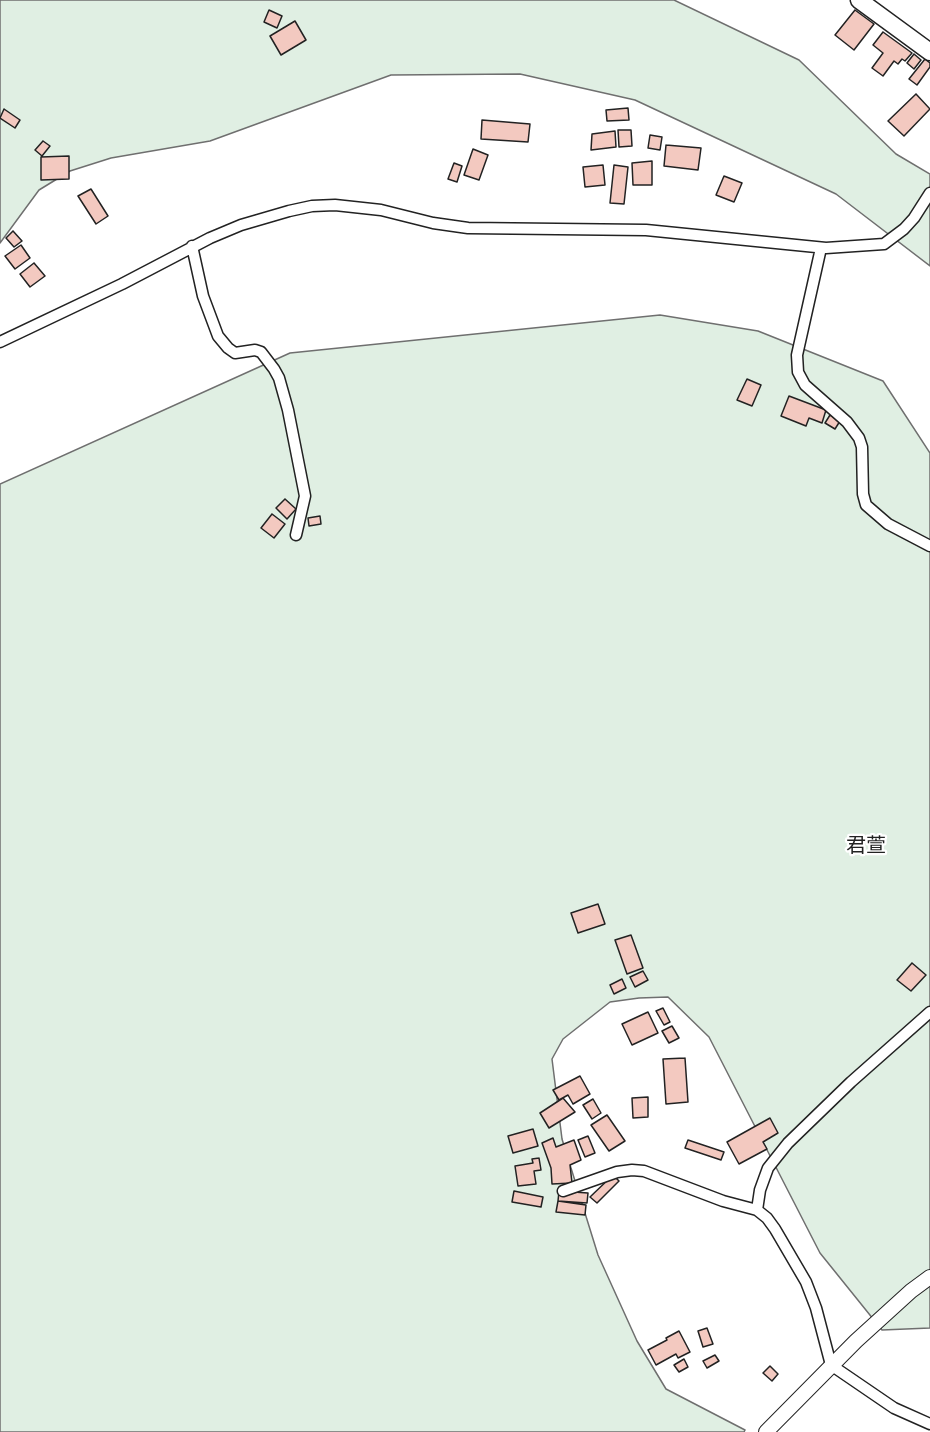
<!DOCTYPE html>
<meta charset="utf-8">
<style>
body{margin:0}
canvas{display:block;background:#fff}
</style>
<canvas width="930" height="1432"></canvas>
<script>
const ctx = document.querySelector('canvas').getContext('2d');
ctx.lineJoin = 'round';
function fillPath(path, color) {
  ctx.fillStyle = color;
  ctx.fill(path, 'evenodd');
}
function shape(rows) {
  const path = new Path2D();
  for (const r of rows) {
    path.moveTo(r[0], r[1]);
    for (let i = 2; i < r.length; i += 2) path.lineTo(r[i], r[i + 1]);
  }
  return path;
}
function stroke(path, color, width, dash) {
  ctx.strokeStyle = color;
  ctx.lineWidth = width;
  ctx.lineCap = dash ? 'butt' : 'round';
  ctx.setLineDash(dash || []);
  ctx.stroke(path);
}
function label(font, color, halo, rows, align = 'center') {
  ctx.font = font + ' "Public Sans","Noto Sans JP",sans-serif';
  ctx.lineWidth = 4.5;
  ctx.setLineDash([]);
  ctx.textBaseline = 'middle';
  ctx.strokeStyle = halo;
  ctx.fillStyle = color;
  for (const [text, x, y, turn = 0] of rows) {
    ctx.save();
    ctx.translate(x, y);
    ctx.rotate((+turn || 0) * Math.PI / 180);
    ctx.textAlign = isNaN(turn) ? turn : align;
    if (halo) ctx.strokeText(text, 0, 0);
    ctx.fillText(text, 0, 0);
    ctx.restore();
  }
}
const green = shape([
 [0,0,674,0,799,60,896,154,930,174,930,266,836,194,635,100,520,74,391,75,210,141,111,158,70,171,39,190,0,243,0,0],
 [660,315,758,331,883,381,930,453,930,1328,882,1330,820,1253,709,1037,668,997,639,998,610,1002,563,1039,552,1059,562,1139,598,1255,637,1341,666,1389,745,1430,744,1432,0,1432,0,484,290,353,660,315]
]);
const building = shape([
 [269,10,282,16,277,28,264,22,269,10],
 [855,10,874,24,854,50,835,35,855,10],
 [295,21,306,40,281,55,270,36,295,21],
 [883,32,912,53,905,61,902,59,898,64,894,61,883,76,872,68,883,53,873,45,883,32],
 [914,54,921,60,914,69,907,63,914,54],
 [925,59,930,63,930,67,917,85,909,79,925,59],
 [916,94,930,109,904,136,888,121,916,94],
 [628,108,629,120,607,121,606,110,628,108],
 [4,109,20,120,15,128,0,118,4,109],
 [482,120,530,124,528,142,481,139,482,120],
 [618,130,631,130,632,146,619,147,618,130],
 [615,131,616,147,591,150,592,134,615,131],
 [650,135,662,137,660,150,648,148,650,135],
 [43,141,50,146,42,156,35,150,43,141],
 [666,145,701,148,698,170,664,166,666,145],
 [473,149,488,155,479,180,464,175,473,149],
 [69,156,69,179,41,180,41,157,69,156],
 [652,161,652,185,633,185,632,163,652,161],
 [454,163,462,166,457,182,448,179,454,163],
 [603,165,605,185,585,187,583,167,603,165],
 [614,165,628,167,624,204,610,203,614,165],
 [724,176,742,183,734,202,716,195,724,176],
 [91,189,108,216,96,224,78,196,91,189],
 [13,231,22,241,14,247,6,238,13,231],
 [21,245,30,258,15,269,5,256,21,245],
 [34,263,45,276,30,287,20,274,34,263],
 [747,379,761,385,752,406,737,400,747,379],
 [789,396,826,410,822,423,809,418,806,426,781,416,789,396],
 [830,415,840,421,835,429,825,423,830,415],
 [285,499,296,509,287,519,276,508,285,499],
 [272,514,285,524,274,538,261,528,272,514],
 [320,516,321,524,309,526,308,518,320,516],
 [598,904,605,924,578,933,571,913,598,904],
 [631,935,643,968,627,974,615,940,631,935],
 [912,963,926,975,911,991,897,980,912,963],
 [643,971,648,980,635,987,630,977,643,971],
 [622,979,626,988,614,994,610,985,622,979],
 [663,1008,670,1022,664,1025,656,1011,663,1008],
 [648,1012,658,1033,632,1045,622,1024,648,1012],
 [672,1026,679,1038,669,1043,662,1031,672,1026],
 [685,1058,688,1102,666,1104,663,1059,685,1058],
 [580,1076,590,1094,573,1104,568,1095,559,1100,553,1090,580,1076],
 [648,1097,648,1117,633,1118,632,1098,648,1097],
 [563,1098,575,1112,549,1128,540,1113,563,1098],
 [593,1099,601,1113,592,1119,583,1105,593,1099],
 [607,1115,625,1141,609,1151,591,1125,607,1115],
 [770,1118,778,1133,763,1142,767,1149,739,1164,727,1142,770,1118],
 [533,1129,538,1146,513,1153,508,1136,533,1129],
 [588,1136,595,1153,585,1157,578,1140,588,1136],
 [553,1138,556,1147,574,1140,581,1160,570,1165,572,1183,552,1184,551,1168,542,1143,553,1138],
 [688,1140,724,1152,721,1160,685,1148,688,1140],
 [539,1158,541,1170,534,1171,536,1184,518,1186,515,1166,533,1163,532,1159,539,1158],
 [613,1175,619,1181,597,1203,590,1197,613,1175],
 [514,1191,543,1197,541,1207,512,1202,514,1191],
 [559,1191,588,1193,587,1203,558,1201,559,1191],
 [558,1201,586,1205,585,1215,556,1212,558,1201],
 [707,1328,713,1344,703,1347,698,1331,707,1328],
 [679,1331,690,1352,678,1358,676,1354,656,1365,648,1350,667,1340,666,1338,679,1331],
 [715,1355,719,1361,707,1368,703,1361,715,1355],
 [684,1359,688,1367,679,1372,674,1365,684,1359],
 [770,1366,778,1374,772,1381,763,1373,770,1366]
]);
const minor = shape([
 [192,246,203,296,218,336,228,348,235,353,255,350,261,352,274,369,279,378,288,410,305,496,296,535],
 [821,248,797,355,798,372,805,385,847,422,859,438,862,447,863,494,866,505,888,524,930,546],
 [0,342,122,284,210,238,241,225,289,211,312,206,335,205,381,210,433,223,468,228,646,230,826,248,884,244,904,229,914,218,930,193],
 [563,1191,617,1172,632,1170,644,1171,723,1201,757,1210,767,1218,775,1229,806,1282,816,1308,831,1365,894,1408,930,1424],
 [757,1210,760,1190,768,1168,788,1143,851,1082,930,1012]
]);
const tertiary = shape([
 [766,1432,856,1341,911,1291,930,1277]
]);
const primary = shape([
 [859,0,930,52]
]);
const quarterNames = [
 ["君萱",866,846]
];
fillPath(green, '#e0efe3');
stroke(green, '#6f6f6f', 1.5);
fillPath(building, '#f3c9c0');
stroke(building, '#222', 1.5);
stroke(minor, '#222', 13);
stroke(tertiary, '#222', 16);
stroke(primary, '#222', 19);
stroke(minor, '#fff', 10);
stroke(tertiary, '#fff', 14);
stroke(primary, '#fff', 16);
label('20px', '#222', '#fff', quarterNames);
</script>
